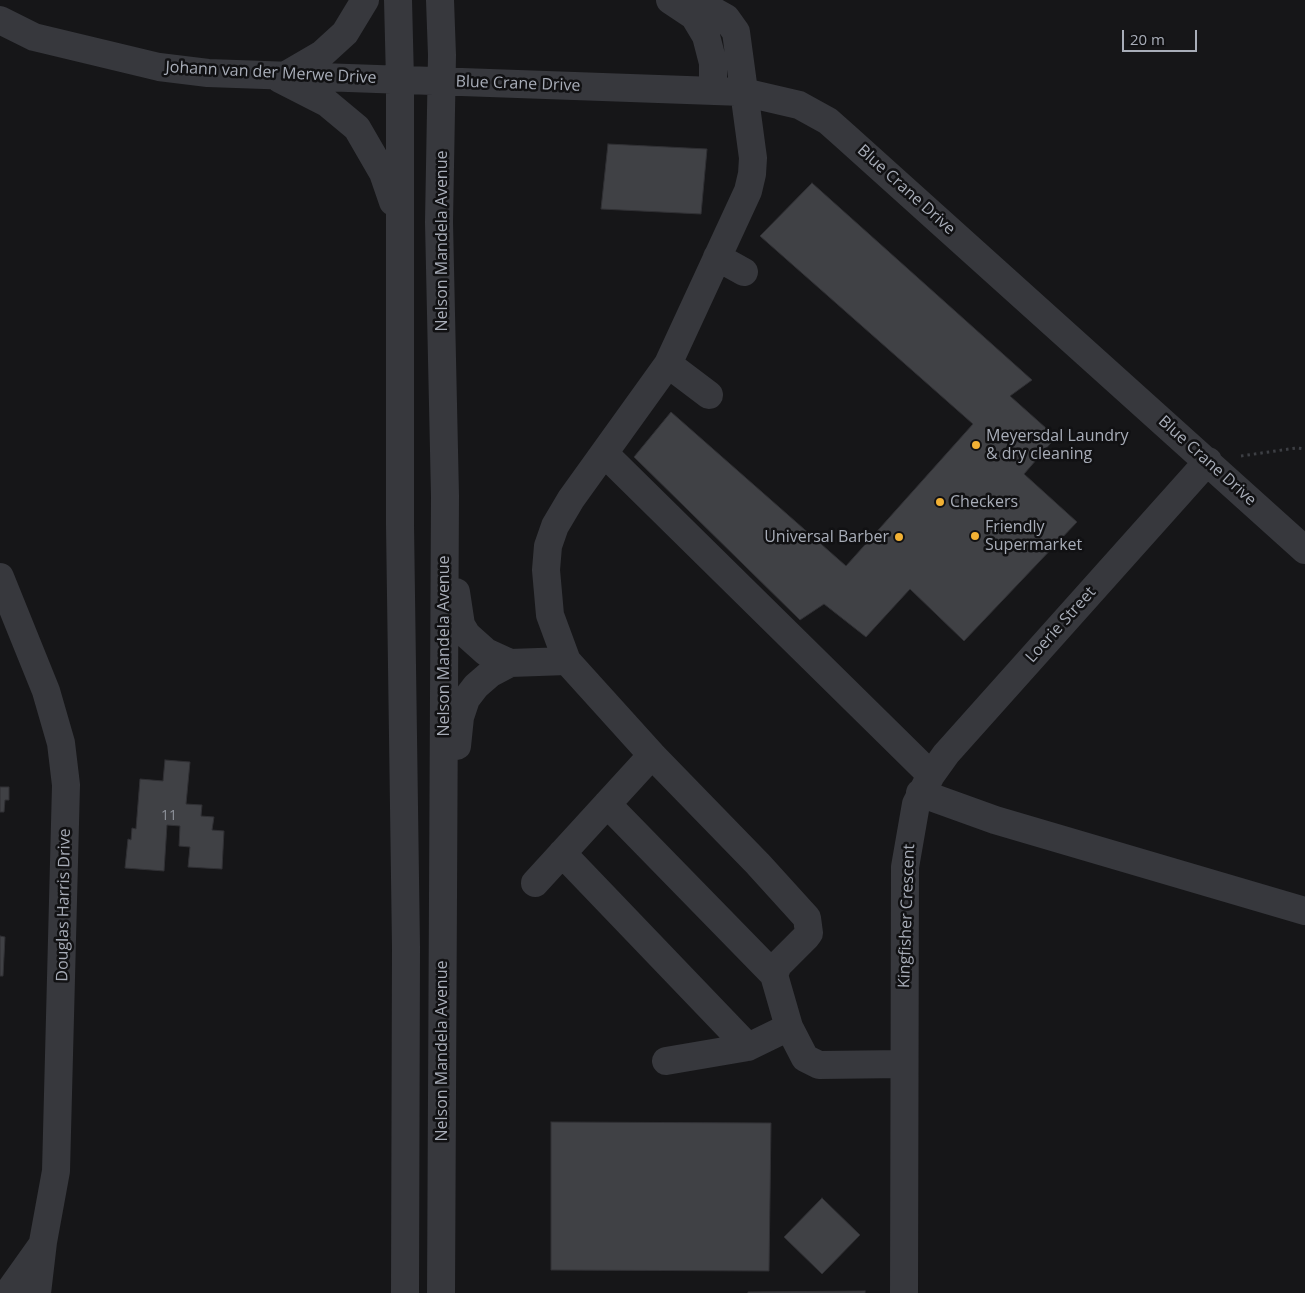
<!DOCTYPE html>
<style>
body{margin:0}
#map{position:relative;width:1305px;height:1293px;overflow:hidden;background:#161618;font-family:"Open Sans",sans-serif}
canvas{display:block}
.scale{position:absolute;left:1122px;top:30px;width:75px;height:22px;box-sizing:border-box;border:2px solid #a8adb8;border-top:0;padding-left:6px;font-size:15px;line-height:18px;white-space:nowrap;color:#a8adb8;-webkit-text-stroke:4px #111113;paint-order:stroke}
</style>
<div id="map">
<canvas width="1305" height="1293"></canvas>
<div class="scale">20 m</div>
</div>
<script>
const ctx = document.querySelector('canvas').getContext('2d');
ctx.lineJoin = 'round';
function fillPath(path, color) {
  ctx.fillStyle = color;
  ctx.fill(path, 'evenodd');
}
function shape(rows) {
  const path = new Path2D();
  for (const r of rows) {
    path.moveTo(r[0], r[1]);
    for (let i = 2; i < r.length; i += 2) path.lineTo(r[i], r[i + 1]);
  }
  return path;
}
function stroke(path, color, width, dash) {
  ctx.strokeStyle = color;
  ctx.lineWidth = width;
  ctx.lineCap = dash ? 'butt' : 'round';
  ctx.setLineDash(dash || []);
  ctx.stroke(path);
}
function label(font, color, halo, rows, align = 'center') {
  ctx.font = font + ' "Open Sans",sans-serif';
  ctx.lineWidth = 5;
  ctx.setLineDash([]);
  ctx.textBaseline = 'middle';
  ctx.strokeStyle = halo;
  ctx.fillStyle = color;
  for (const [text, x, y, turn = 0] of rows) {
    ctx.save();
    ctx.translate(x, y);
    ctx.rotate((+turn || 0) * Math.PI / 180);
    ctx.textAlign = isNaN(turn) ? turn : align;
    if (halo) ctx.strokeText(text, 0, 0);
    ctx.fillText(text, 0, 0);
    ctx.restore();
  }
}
const building = shape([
 [608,144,707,149,701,214,601,209,608,144],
 [812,183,1032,380,1010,396,1056,437,1024,474,1077,522,964,641,910,589,866,637,824,604,800,620,634,457,671,412,846,566,973,424,760,236,812,183],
 [165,760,190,762,186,804,202,805,201,816,214,817,212,830,224,831,222,869,188,867,190,847,179,846,180,826,167,825,164,871,125,868,128,839,131,840,132,828,136,829,140,779,163,781,165,760],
 [0,787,9,787,9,800,5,800,4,812,0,812,0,787],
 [0,936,5,937,3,976,0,976,0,936],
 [551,1122,771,1123,769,1271,551,1270,551,1122],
 [822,1198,860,1235,822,1274,784,1237,822,1198],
 [865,1291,865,1293,748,1293,748,1292,865,1291]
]);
const path = shape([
 [1241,456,1296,448,1305,449]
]);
const minor = shape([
 [398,0,400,80,400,525,406,947,405,1293],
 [440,0,442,55,439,222,445,496,441,1293],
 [670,0,694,16,706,36,713,63,713,91],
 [694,0,726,18,736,32,753,158,752,174,748,191,668,364,571,499,555,526,548,546,546,570,550,615,567,661,652,755,758,864,807,918,809,933,806,937,778,965,774,975,789,1027,805,1058,819,1065,904,1064],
 [0,20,34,37,159,67,208,73,743,92,799,105,828,121,846,137,1305,550],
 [286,75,322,54,345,33,365,0],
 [280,79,327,103,357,128,383,173,393,202],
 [717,257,744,272],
 [668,364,709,395],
 [605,454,931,775],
 [0,577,46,691,61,743,66,785,56,1171,43,1242,37,1293],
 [456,592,461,625,467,635,486,652,510,663,567,661],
 [457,746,460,717,466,699,476,686,491,673,510,663],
 [920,793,995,820,1305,911],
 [607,804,774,975],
 [562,853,748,1047],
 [535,883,652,755],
 [666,1061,748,1047,789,1027],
 [8,1293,42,1245],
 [904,1293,905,867,916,804,931,775,946,754,1208,461]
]);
const markers = [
 [976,445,5,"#f2b134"],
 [940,502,5,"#f2b134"],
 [975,536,5,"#f2b134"],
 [899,537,5,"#f2b134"]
];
const numberNames = [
 ["11",169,816]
];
const streetNames = [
 ["Johann van der Merwe Drive",271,73,3],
 ["Blue Crane Drive",518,84,2],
 ["Blue Crane Drive",906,190,42],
 ["Nelson Mandela Avenue",442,241,-90],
 ["Blue Crane Drive",1207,461,42],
 ["Loerie Street",1061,625,-48],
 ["Nelson Mandela Avenue",444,646,-90],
 ["Douglas Harris Drive",64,905,-89],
 ["Kingfisher Crescent",907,916,-88],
 ["Nelson Mandela Avenue",442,1051,-90]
];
const poiNames = [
 ["Meyersdal Laundry",986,436],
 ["& dry cleaning",986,454],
 ["Checkers",950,502],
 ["Friendly",985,527],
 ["Supermarket",985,545],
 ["Universal Barber",889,537,"right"]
];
fillPath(building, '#404145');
stroke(building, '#303034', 1);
stroke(path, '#3d3f44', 3, [2.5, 4]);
stroke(minor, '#37383d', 28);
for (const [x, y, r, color] of markers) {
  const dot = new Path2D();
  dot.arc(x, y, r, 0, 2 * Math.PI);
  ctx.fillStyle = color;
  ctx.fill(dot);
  stroke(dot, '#111113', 2);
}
label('14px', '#8e929b', null, numberNames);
label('16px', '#a8adb8', '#111113', streetNames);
label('16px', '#a8adb8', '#111113', poiNames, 'left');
</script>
